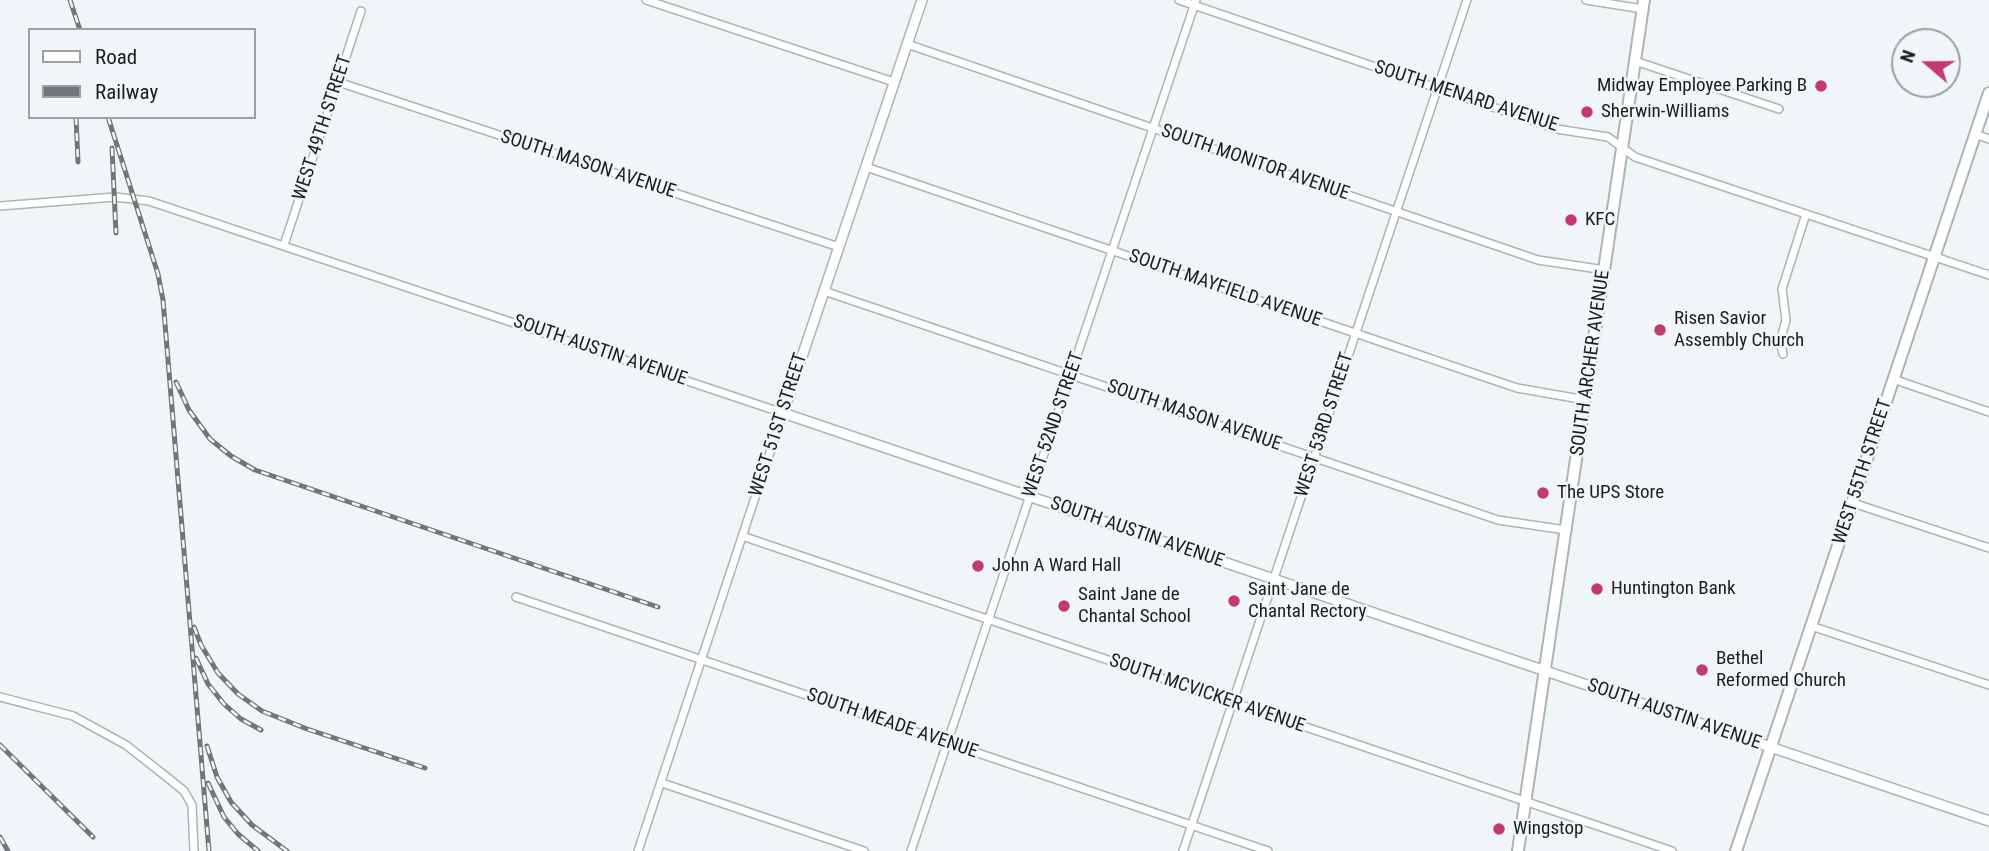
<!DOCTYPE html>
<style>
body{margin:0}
#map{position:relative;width:1989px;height:851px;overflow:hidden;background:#f0f6f7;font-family:"Roboto Condensed",sans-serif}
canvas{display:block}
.legend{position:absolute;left:28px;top:28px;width:228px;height:91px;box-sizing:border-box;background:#f0f6f7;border:2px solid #9b9fa0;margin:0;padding:9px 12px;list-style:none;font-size:21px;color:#1b1d1e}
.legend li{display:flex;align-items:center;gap:14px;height:35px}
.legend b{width:35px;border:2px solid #9b9fa0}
.north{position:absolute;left:1891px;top:28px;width:70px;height:70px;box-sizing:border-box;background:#f0f6f7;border:2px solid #9b9fa0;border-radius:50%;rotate:290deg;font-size:19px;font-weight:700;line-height:28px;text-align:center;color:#1b1d1e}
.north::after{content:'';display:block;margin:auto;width:24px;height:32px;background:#c33973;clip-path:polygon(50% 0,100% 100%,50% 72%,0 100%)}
</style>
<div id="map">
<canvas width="1989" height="851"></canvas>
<ul class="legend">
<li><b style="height:9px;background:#fff"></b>Road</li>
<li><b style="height:9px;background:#727677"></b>Railway</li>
</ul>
<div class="north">N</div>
</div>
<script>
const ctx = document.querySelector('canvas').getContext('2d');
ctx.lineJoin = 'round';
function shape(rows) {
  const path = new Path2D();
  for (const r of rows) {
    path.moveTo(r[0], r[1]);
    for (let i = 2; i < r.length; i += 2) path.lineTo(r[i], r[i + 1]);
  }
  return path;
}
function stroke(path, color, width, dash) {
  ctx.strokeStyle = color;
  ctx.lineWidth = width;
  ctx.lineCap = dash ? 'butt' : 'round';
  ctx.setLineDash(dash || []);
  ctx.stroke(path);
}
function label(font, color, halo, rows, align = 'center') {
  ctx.font = font + ' "Roboto Condensed",sans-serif';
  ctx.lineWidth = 5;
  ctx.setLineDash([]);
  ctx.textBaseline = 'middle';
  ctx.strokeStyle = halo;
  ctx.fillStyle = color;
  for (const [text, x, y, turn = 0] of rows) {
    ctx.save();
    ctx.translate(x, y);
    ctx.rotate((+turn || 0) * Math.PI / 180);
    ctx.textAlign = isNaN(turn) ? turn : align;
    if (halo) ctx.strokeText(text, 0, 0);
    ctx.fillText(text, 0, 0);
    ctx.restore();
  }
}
const minor = shape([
 [646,0,894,82],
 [1179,0,1557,129,1608,137,1635,157,1989,275],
 [1586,0,1643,9],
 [907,44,1538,260,1605,270],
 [1635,61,1779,109],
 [338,82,839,247],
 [1975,134,1989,139],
 [866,167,1517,388,1586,400],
 [0,206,115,197,149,201,783,413,638,851],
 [284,245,361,11],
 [824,291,1498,520,1566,530],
 [1783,354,1780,342,1786,320,1782,289,1806,214],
 [1893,379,1989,412],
 [1853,503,1989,548],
 [742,536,1672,851],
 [516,597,1268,851],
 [1811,626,1989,685],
 [0,697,73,716,126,745,168,778,184,791,192,805,194,851],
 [662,783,864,851],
 [911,851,1196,0],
 [1183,851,1467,0]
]);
const tertiary = shape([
 [922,0,783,413,1989,821]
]);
const secondary = shape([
 [1518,851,1644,0],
 [1736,851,1989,93]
]);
const rail = shape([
 [70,0,80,30],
 [76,117,78,162],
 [108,117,158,274,163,300,209,851],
 [112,148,116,233],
 [176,382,189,410,210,439,231,456,255,470,658,607],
 [194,627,201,645,218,673,238,694,262,711,307,729,425,768],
 [196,658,208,684,224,704,241,719,261,730],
 [0,745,93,837],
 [207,746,217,777,231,802,252,825,287,851],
 [208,783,224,817,238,834,258,851],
 [0,837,8,851]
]);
const markers = [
 [1821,86,7,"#c33973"],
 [1587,112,7,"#c33973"],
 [1571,220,7,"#c33973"],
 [1660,330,7,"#c33973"],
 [1543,493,7,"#c33973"],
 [978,566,7,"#c33973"],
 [1597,589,7,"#c33973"],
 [1234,601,7,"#c33973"],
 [1064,606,7,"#c33973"],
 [1702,670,7,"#c33973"],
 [1499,829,7,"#c33973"]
];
const poiNames = [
 ["Midway Employee Parking B",1807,86,"right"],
 ["Sherwin-Williams",1601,112],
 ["KFC",1585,220],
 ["Risen Savior",1674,319],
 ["Assembly Church",1674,341],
 ["The UPS Store",1557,493],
 ["John A Ward Hall",992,566],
 ["Huntington Bank",1611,589],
 ["Saint Jane de",1248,590],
 ["Chantal Rectory",1248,612],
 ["Saint Jane de",1078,595],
 ["Chantal School",1078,617],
 ["Bethel",1716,659],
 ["Reformed Church",1716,681],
 ["Wingstop",1513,829]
];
const streetNames = [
 ["SOUTH MENARD AVENUE",1466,97,18],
 ["WEST 49TH STREET",323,128,-72],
 ["SOUTH MONITOR AVENUE",1255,163,19],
 ["SOUTH MASON AVENUE",588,165,18],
 ["SOUTH MAYFIELD AVENUE",1225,289,19],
 ["SOUTH AUSTIN AVENUE",600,351,19],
 ["SOUTH ARCHER AVENUE",1591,363,-82],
 ["SOUTH MASON AVENUE",1194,416,19],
 ["WEST 51ST STREET",779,425,-72],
 ["WEST 52ND STREET",1054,425,-71],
 ["WEST 53RD STREET",1325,425,-72],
 ["WEST 55TH STREET",1863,472,-72],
 ["SOUTH AUSTIN AVENUE",1137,533,19],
 ["SOUTH MCVICKER AVENUE",1207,694,19],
 ["SOUTH AUSTIN AVENUE",1674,715,19],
 ["SOUTH MEADE AVENUE",892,724,19]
];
stroke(minor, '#aeb4b5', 10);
stroke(tertiary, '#aeb4b5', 12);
stroke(secondary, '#aeb4b5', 14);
stroke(minor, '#fff', 7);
stroke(tertiary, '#fff', 9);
stroke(secondary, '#fff', 10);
stroke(rail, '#727677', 5);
stroke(rail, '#f0f6f7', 2.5, [8]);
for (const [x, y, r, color] of markers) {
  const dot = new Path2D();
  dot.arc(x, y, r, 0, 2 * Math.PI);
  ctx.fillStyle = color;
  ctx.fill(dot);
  stroke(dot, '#f0f6f7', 2.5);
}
label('19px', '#1b1d1e', '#f0f6f7', poiNames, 'left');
label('19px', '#1b1d1e', '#f0f6f7', streetNames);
</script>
